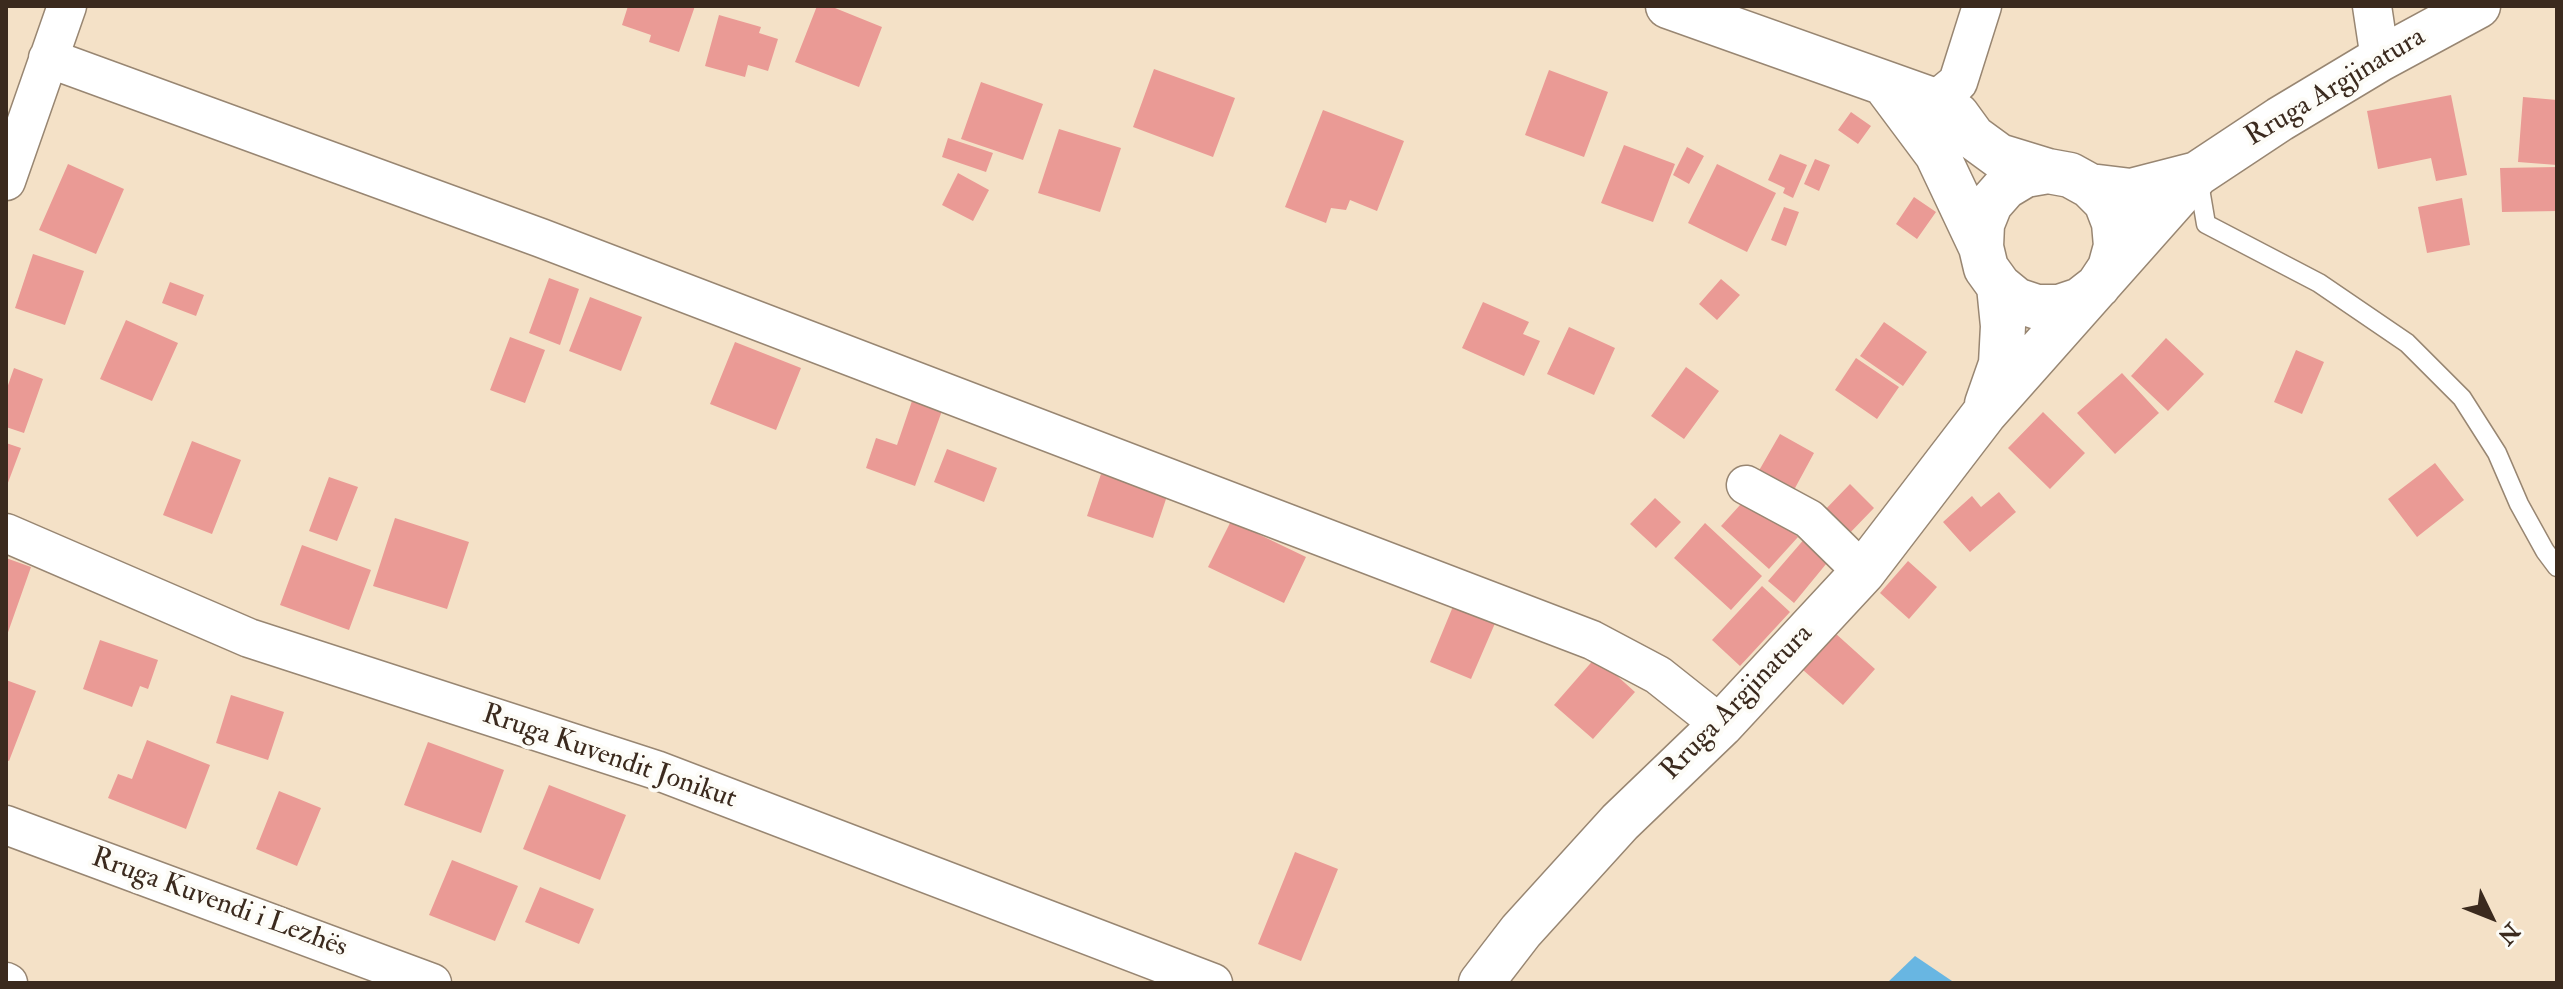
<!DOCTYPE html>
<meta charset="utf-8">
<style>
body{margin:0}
#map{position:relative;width:2563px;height:989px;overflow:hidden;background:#f4e1c7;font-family:"IM FELL Double Pica",serif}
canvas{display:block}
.frame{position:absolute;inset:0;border:8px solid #3b2a1e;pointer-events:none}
.north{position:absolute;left:2451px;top:877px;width:80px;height:80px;-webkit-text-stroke:6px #fdfcf7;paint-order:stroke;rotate:133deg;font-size:22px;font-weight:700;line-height:32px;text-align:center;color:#3b2a1e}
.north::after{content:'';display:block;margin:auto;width:28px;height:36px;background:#3b2a1e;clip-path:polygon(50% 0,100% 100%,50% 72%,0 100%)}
</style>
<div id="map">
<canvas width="2563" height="989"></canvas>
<div class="frame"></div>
<div class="north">N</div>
</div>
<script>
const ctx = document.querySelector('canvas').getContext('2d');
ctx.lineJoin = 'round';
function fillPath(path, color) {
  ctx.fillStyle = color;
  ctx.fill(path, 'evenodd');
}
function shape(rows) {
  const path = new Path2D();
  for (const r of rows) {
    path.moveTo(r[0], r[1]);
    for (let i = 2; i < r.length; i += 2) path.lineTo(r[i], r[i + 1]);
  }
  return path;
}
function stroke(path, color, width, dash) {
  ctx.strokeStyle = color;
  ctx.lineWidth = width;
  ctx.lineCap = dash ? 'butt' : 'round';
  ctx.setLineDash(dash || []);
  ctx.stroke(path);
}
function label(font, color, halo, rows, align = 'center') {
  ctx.font = font + ' "IM FELL Double Pica",serif';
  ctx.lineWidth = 8;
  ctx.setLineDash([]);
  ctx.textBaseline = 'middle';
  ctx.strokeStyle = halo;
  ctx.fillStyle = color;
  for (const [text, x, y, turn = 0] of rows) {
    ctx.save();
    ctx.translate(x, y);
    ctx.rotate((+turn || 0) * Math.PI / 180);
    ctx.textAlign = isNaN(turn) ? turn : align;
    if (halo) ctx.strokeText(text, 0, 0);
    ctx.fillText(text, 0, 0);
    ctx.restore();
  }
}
const water = shape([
 [1915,956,1955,983,1887,983]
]);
const building = shape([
 [628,6,695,6,679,52,649,42,651,35,622,25],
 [817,6,830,6,882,27,859,87,795,62],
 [719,15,761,27,759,33,778,39,768,71,748,65,745,77,705,66],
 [1154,69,1235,98,1213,157,1133,127],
 [1549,70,1608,92,1584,157,1525,135],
 [981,82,1043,104,1023,160,961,139],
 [2451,95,2467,175,2436,181,2431,158,2378,169,2367,111],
 [2523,97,2557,100,2557,165,2518,162],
 [1323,110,1404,141,1377,211,1350,200,1346,210,1331,208,1326,223,1285,207],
 [1851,112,1871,126,1858,144,1838,130],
 [1059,129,1121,148,1100,212,1038,193],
 [948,138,993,153,986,172,942,157],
 [1624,145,1675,164,1653,222,1601,203],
 [1687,147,1704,156,1689,184,1673,175],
 [1780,154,1807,165,1793,198,1783,193,1785,188,1768,180],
 [1815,159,1830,165,1819,191,1804,184],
 [68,164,124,189,96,254,39,230],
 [1717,164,1776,193,1747,252,1688,223],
 [2557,167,2557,211,2502,212,2500,168],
 [958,173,989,190,973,221,942,205],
 [1914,197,1936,212,1917,239,1896,224],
 [2462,198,2470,245,2427,253,2418,207],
 [1784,207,1799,212,1786,246,1771,240],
 [33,254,84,271,65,325,15,308],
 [549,278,579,289,560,345,529,333],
 [1721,279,1740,295,1717,320,1699,304],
 [170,282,204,295,196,316,162,303],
 [590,297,642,317,621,371,569,351],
 [1483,302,1529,322,1523,334,1540,341,1524,376,1462,348],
 [126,320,178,343,152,401,100,379],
 [1884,322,1927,352,1903,386,1860,356],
 [1569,327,1615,348,1594,395,1547,374],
 [510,337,545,350,525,403,490,390],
 [2166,338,2204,374,2168,411,2131,376],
 [735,342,801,368,776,430,710,404],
 [2296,350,2324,362,2302,414,2274,402],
 [1856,358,1899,387,1877,419,1835,390],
 [1686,367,1719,391,1684,439,1651,416],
 [14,368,43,379,24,433,6,427,6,391],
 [2122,373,2159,413,2115,454,2077,413],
 [913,398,943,408,915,486,866,468,876,438,897,445],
 [2043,412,2085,453,2050,489,2008,448],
 [1780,434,1814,453,1788,501,1753,481],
 [192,441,241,460,212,534,163,515],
 [6,443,21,448,6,488],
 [947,449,997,468,984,502,934,482],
 [2435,463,2464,500,2417,537,2388,499],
 [1101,474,1167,496,1153,538,1087,516],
 [329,477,358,487,337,541,309,531],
 [1850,484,1874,508,1845,538,1821,514],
 [1999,492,2016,512,1970,552,1943,522,1972,496,1981,507],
 [1750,494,1798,537,1769,569,1721,526],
 [1655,498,1681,522,1656,548,1630,524],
 [395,518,469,542,447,609,373,586],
 [1231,521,1306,557,1284,603,1208,567],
 [1705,523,1762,576,1731,610,1674,558],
 [1806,537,1831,558,1794,603,1768,581],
 [302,545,371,570,349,630,280,605],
 [6,558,31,567,6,638],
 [1908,561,1937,587,1909,619,1880,593],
 [1762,586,1790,612,1740,666,1712,640],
 [1454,604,1496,621,1471,679,1430,662],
 [1835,633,1875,669,1843,705,1803,670],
 [100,640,158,660,148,689,140,686,132,707,83,689],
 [1596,657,1635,692,1593,739,1554,705],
 [6,680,36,691,9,761,6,760],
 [231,695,284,712,268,760,216,743],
 [147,740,210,765,186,829,108,798,118,774,132,779],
 [428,742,504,770,481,833,404,805],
 [549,785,626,815,600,880,523,849],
 [279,791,321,808,297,866,256,849],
 [1295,852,1338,869,1301,961,1258,944],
 [452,860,518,886,495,941,429,915],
 [540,887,594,909,579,944,525,922]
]);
const lane = shape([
 [2198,177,2206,224,2319,283,2407,343,2462,398,2497,453,2519,504,2545,551,2557,567]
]);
const street = shape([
 [2372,6,2380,59],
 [48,58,541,238,1592,640,1658,675,1721,725],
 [1935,101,1958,82,1982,6],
 [6,181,67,6],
 [1746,485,1809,519,1863,572],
 [6,533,249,638,656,770,1213,983],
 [6,825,432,983],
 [6,982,8,983]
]);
const secondary = shape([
 [1668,6,1935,101,1957,115,1973,137,1999,156,2048,171,2070,175,2090,186,2106,202,2114,223,2116,246,2110,268,2098,286,2080,300,2059,307,2037,307,2016,300,1999,286,1986,268,1981,247,1937,154,1884,83],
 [2090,186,2131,191,2197,174],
 [1981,247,1982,224,1990,204,2005,187,2025,175,2048,171],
 [1987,404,2001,364,2003,326,1999,286],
 [1481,983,1521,931,1620,822,1721,725,1863,572,1984,414,2197,174,2280,119,2380,59,2478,6]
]);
const streetNames = [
 ["Rruga Argjinatura",2336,88,-31],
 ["Rruga Argjinatura",1738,703,-46],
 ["Rruga Kuvendit Jonikut",609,758,19],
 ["Rruga Kuvendi i Lezhës",219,904,20]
];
fillPath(water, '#68b6e2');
fillPath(building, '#ea9a95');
stroke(lane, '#988672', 21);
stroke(street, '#988672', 41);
stroke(secondary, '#988672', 47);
stroke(lane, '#fff', 18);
stroke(street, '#fff', 38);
stroke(secondary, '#fff', 44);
label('28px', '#3b2a1e', '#fdfcf7', streetNames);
</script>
